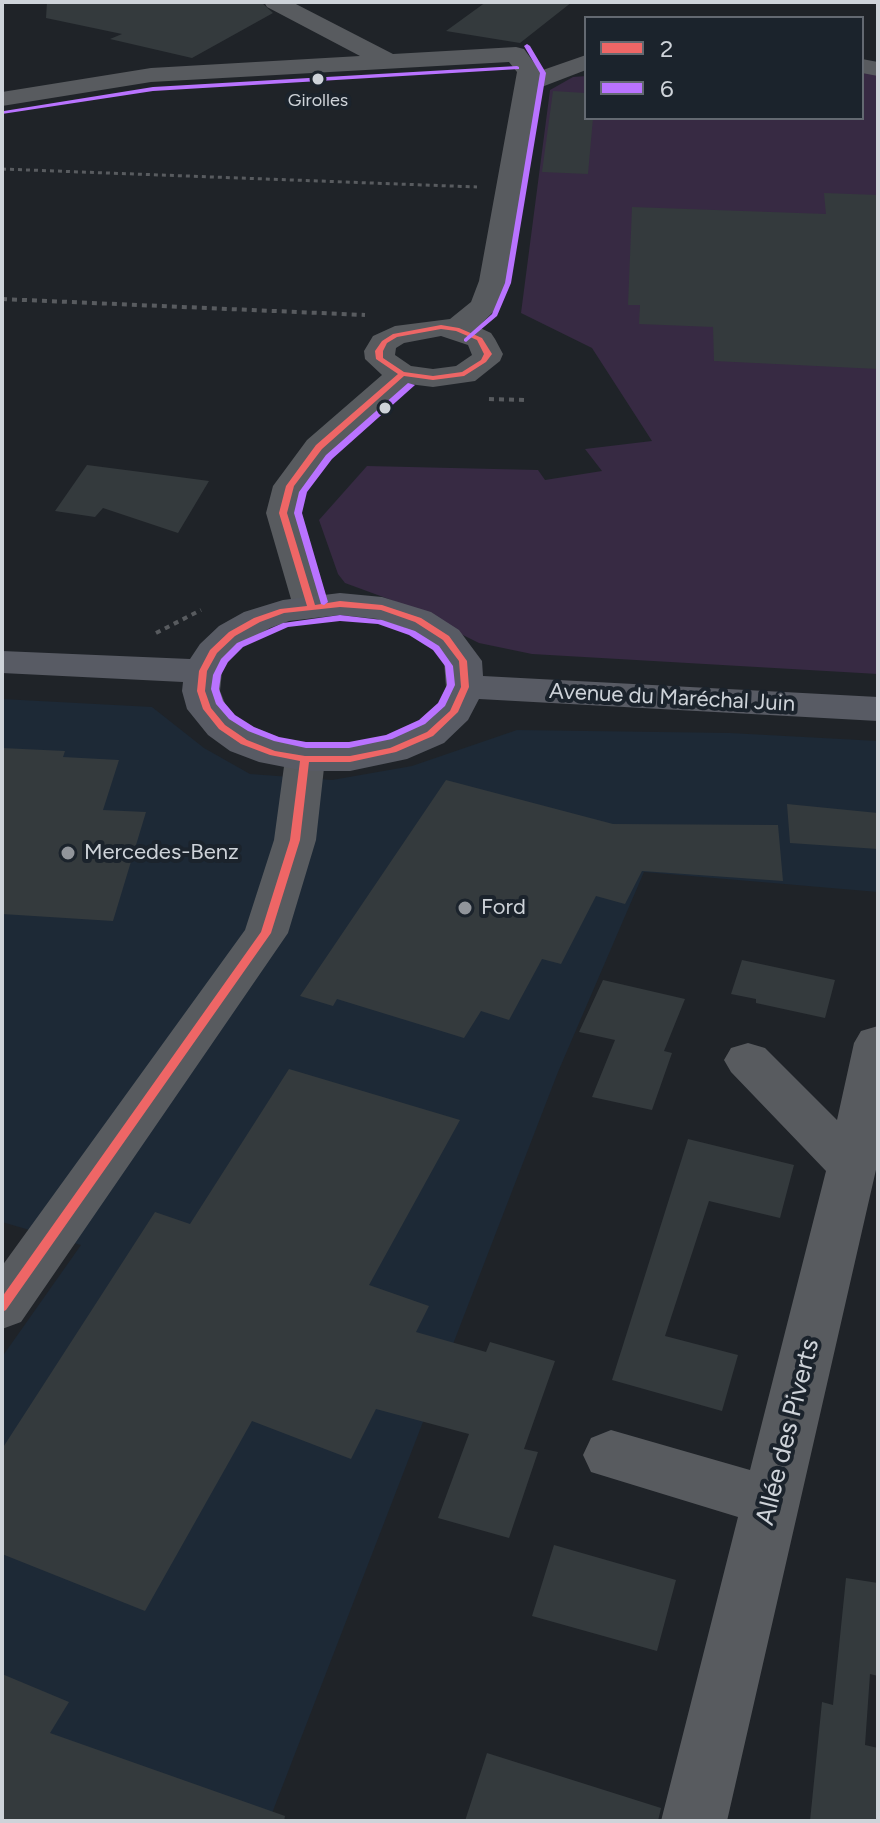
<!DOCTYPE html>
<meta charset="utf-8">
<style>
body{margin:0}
#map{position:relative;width:880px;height:1823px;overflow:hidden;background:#1f2328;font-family:Figtree,sans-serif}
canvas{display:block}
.frame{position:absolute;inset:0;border:4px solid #ced3d9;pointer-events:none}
.legend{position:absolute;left:584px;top:16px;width:280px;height:104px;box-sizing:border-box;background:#1b232c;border:2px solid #636971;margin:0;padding:10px 14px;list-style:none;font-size:24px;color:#ced3d9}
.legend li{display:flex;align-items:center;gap:16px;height:40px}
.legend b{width:40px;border:2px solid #636971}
</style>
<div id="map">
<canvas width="880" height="1823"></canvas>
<div class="frame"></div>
<ul class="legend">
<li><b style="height:10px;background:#e66"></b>2</li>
<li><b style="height:10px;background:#b973ff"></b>6</li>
</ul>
</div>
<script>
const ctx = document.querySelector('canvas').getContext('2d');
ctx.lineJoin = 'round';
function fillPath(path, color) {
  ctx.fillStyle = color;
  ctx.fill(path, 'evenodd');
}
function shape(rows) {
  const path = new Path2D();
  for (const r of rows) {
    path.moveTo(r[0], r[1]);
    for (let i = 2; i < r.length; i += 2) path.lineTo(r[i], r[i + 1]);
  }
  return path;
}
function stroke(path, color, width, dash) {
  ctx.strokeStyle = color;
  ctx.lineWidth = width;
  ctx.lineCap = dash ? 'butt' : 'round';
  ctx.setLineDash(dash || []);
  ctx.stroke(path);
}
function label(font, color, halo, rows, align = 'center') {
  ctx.font = font + ' Figtree,sans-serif';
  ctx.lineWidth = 8;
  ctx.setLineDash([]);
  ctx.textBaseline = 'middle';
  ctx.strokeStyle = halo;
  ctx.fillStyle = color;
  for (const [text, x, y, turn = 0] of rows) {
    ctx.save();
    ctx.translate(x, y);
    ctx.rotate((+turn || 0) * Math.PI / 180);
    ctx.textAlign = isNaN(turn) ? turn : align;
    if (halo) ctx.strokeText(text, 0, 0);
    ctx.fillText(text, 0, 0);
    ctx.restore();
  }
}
const built = shape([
 [2,699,152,707,204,748,250,774,332,780,412,766,517,730,730,733,878,741,878,892,644,872,558,1072,269,1821,2,1821,2,1357,81,1245,2,1222]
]);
const green = shape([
 [862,72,878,74,878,674,532,654,479,643,394,601,345,583,338,574,319,520,367,466,538,470,545,480,602,471,585,449,652,441,592,348,521,313,550,90,573,77,586,76,586,118,862,118]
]);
const building = shape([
 [47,2,261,2,273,13,192,58,110,39,122,34,46,18],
 [486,2,572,2,520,43,446,31],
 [553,91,586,93,586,118,593,118,588,174,542,172],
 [824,193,878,195,878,369,714,361,713,327,639,324,640,305,628,305,632,207,826,214],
 [87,465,164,475,209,481,178,533,103,508,95,517,55,511],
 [2,748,65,751,63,757,119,760,103,810,146,812,113,921,2,914],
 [446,780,613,824,778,825,783,881,642,871,625,904,596,896,561,964,542,959,509,1020,481,1011,464,1038,337,999,333,1006,300,996],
 [787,804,878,813,878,849,790,843],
 [742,960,835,980,825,1018,756,1003,756,999,731,994],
 [603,980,685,999,664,1051,672,1053,652,1110,592,1097,615,1040,579,1032],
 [289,1069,460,1120,369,1285,429,1306,416,1332,486,1352,490,1342,555,1361,524,1449,538,1452,509,1538,438,1518,469,1434,376,1409,351,1459,252,1421,145,1611,2,1554,2,1449,155,1212,190,1224],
 [688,1139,794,1165,780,1218,709,1201,665,1336,738,1355,722,1411,612,1380],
 [554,1545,676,1580,657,1651,532,1616],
 [846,1578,878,1583,878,1676,870,1674,865,1745,878,1748,878,1821,810,1821,822,1702,833,1705],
 [2,1674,69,1702,50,1733,285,1816,284,1821,2,1821],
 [487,1753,661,1808,658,1821,465,1821]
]);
const pathFar1 = shape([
 [2,169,477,187]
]);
const path = shape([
 [2,299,365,315],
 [489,399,524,400],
 [156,633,201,610]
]);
const minor = shape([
 [264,2,292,2,393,54,516,47,524,49,540,71,586,55,586,70,539,88,509,281,499,306,478,327,491,333,495,339,503,354,500,361,475,381,433,387,409,384,331,454,307,487,300,513,329,606,324,614,311,617,298,614,293,606,266,513,273,486,307,440,382,375,365,359,364,351,373,336,395,326,450,319,471,302,479,281,517,72,509,62,151,82,2,106,2,92,151,68,360,56,267,7,264,2],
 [441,336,468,345,472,355,456,366,433,369,411,366,395,355,396,348,404,343,441,336],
 [862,59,878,62,878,76,862,73,862,59],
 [305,747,319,750,325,759,316,840,288,933,21,1322,2,1329,2,1266,245,930,274,840,285,759,291,750,305,747],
 [878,1026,878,1161,727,1821,661,1821,738,1517,591,1472,583,1455,591,1438,611,1430,750,1470,826,1171,731,1072,724,1060,731,1048,748,1043,765,1048,837,1120,854,1043,861,1031,878,1026]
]);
const primary = shape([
 [340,593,382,597,431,612,459,630,482,661,483,676,878,697,878,721,479,699,468,720,444,743,407,759,350,771,305,771,259,762,230,751,208,735,187,709,182,691,183,682,2,673,2,651,190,659,200,644,219,626,244,612,283,600,340,593],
 [340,615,377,619,405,628,433,646,444,661,446,687,437,707,416,725,382,740,350,747,305,747,282,742,258,733,236,719,226,706,220,691,222,671,229,657,245,642,270,628,289,621,340,615]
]);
const bus1 = shape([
 [441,325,459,328,482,338,492,354,486,362,464,376,433,380,404,376,322,449,294,486,287,513,315,605,340,601,382,605,421,618,449,636,467,661,469,687,458,712,433,736,396,752,350,762,309,762,300,840,271,933,6,1310,2,1312,2,1297,261,932,290,840,300,761,270,755,241,744,219,729,203,709,197,691,199,671,210,650,229,632,254,618,280,609,307,606,279,513,286,486,316,445,398,374,376,359,375,351,382,341,393,334,441,325],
 [441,329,456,331,477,340,484,354,481,360,462,372,433,376,404,372,383,358,383,351,387,343,397,337,441,329],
 [340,607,381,610,415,622,443,640,459,661,461,687,450,711,427,732,390,748,350,756,305,756,275,751,247,740,225,725,211,708,205,691,207,671,217,653,235,636,260,622,284,613,340,607]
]);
const bus2 = shape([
 [527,44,530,46,546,73,511,283,497,316,466,342,464,341,464,339,492,314,505,283,540,73,524,46,527,44],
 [517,66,519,67,519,69,153,91,2,114,2,112,4,111,153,87,517,66],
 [408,383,415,385,332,459,307,492,302,513,328,602,324,605,321,604,294,513,299,492,326,455,408,383],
 [340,615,382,620,415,631,439,646,453,666,455,685,445,706,425,724,392,739,349,748,306,748,274,741,248,731,229,719,216,704,211,689,213,675,221,659,237,643,283,623,340,615],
 [340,621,378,624,409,635,433,650,445,666,447,685,438,703,419,720,386,735,349,742,306,742,279,737,254,727,235,715,223,701,219,689,221,675,228,662,243,647,288,627,340,621]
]);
const markers = [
 [318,79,7,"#ced3d9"],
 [385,408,7,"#ced3d9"],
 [68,853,8,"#91959b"],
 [465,908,8,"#91959b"]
];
const farBusnames = [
 ["Girolles",318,101]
];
const streetNames = [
 ["Avenue du Maréchal Juin",672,698,3]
];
const poiNames = [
 ["Mercedes-Benz",84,853],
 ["Ford",481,908]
];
const nearStreetnames = [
 ["Allée des Piverts",788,1432,-76]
];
fillPath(built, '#1d2936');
fillPath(green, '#372a43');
fillPath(building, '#343a3d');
stroke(pathFar1, '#585b5f', 3, [4, 4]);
stroke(path, '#585b5f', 4, [5, 5]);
fillPath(minor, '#585b5f');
fillPath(primary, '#585b64');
fillPath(bus1, '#e66');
fillPath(bus2, '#b973ff');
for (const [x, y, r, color] of markers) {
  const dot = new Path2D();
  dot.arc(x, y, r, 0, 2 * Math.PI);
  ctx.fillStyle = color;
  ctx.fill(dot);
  stroke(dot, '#1b232c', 3);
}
label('18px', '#ced3d9', '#1b232c', farBusnames);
label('22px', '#ced3d9', '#1b232c', streetNames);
label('22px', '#ced3d9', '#1b232c', poiNames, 'left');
label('26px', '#ced3d9', '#1b232c', nearStreetnames);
</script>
